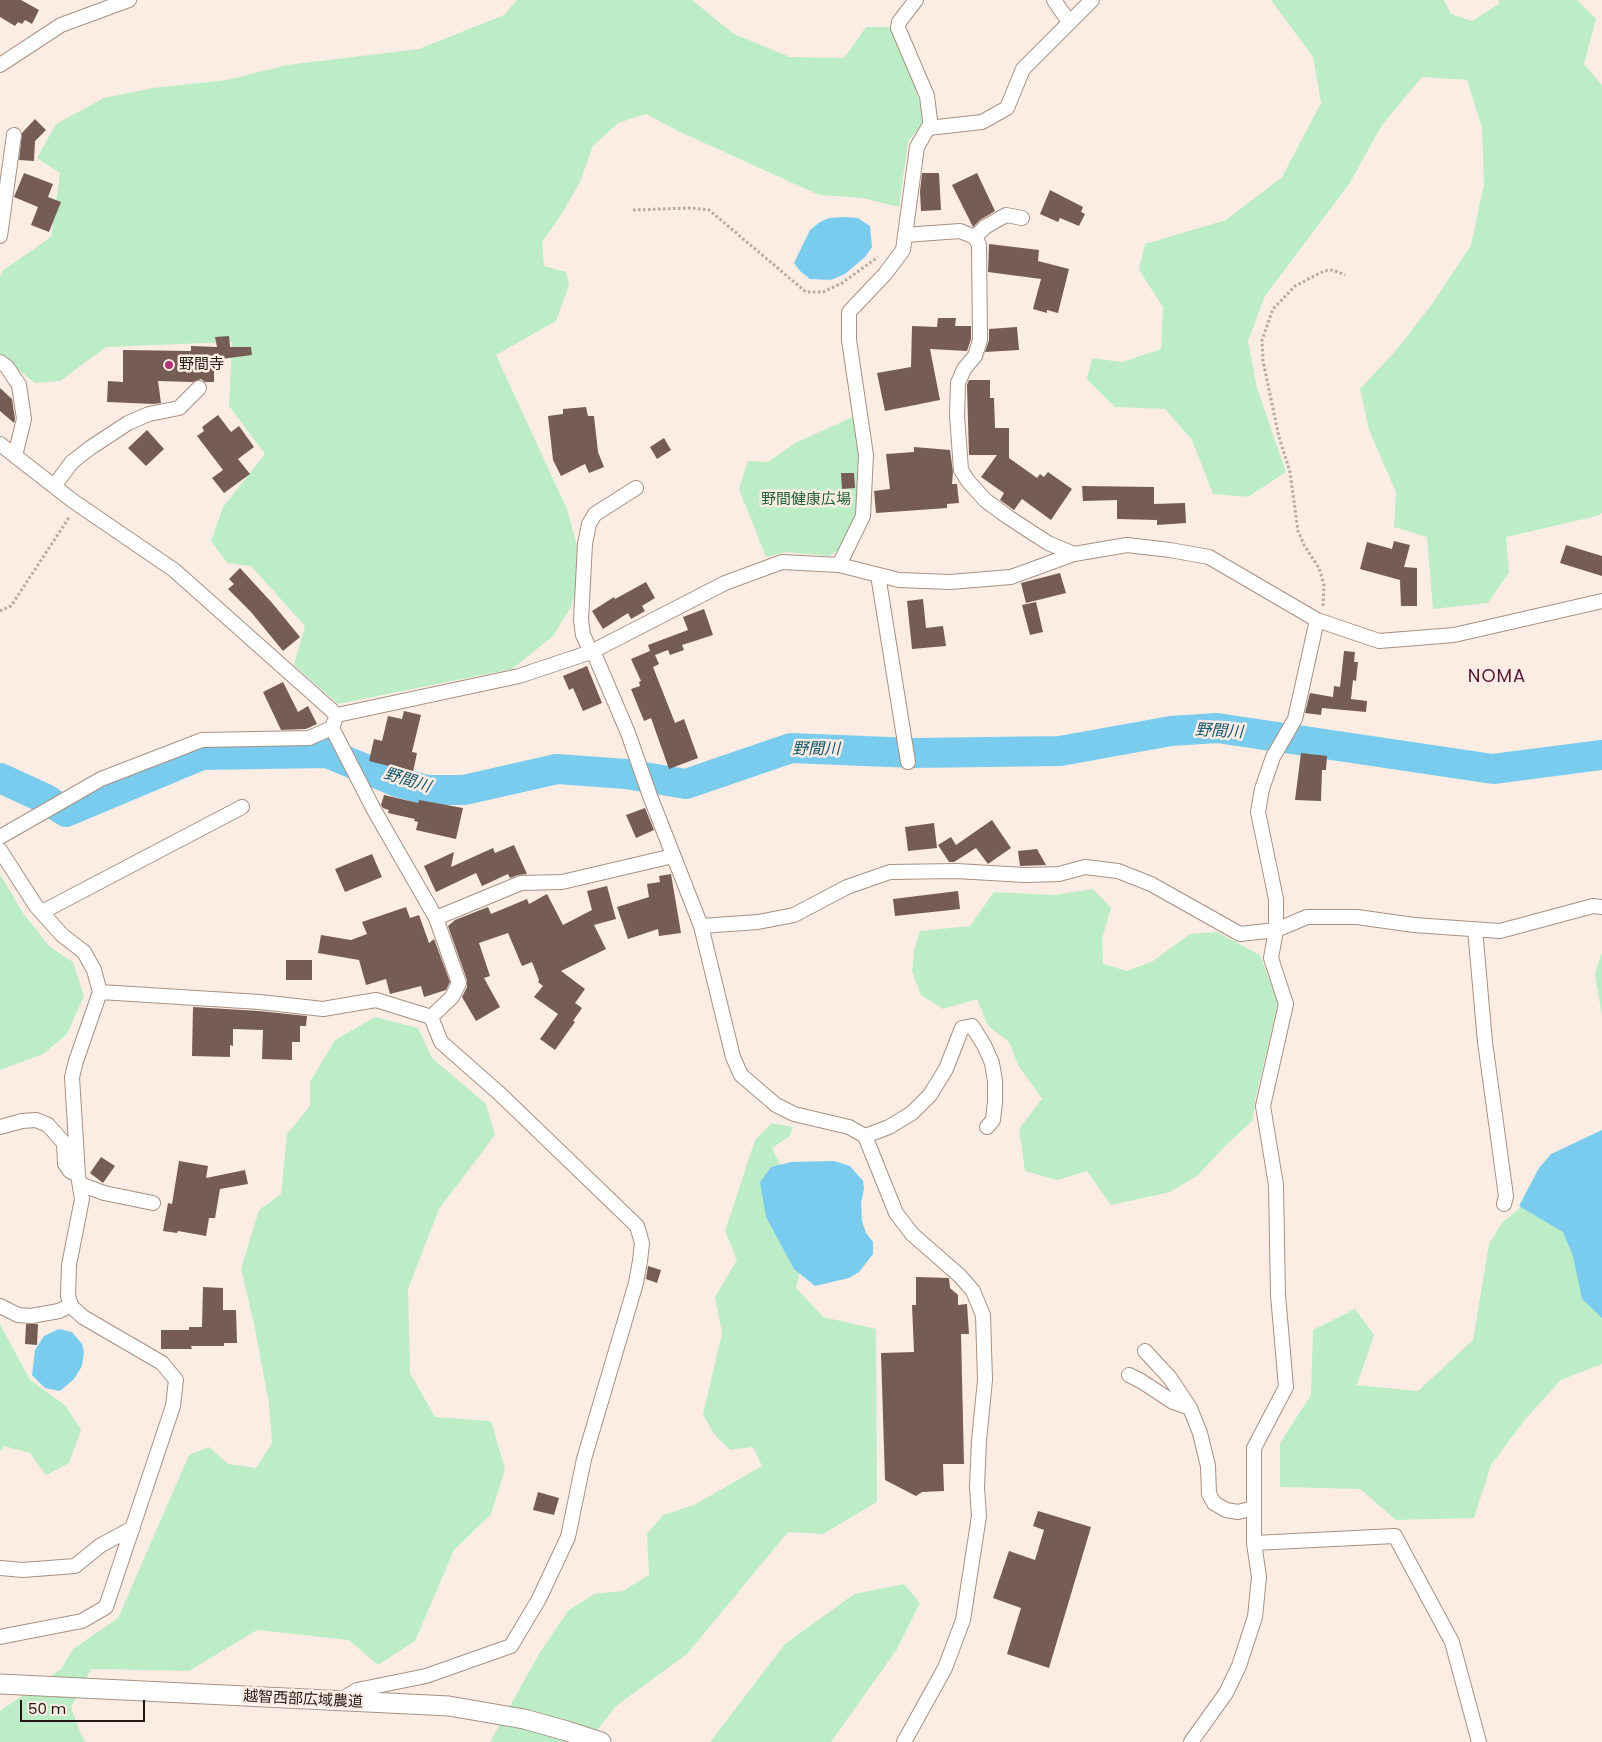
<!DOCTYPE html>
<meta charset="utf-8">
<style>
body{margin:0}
#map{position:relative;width:1602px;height:1742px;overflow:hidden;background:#fcede4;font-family:Poppins,sans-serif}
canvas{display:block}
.scale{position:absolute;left:20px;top:1700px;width:125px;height:22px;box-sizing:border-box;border:2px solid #221914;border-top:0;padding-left:6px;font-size:15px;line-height:18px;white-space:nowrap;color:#221914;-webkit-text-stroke:4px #fcede4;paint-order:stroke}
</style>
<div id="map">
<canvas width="1602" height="1742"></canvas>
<div class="scale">50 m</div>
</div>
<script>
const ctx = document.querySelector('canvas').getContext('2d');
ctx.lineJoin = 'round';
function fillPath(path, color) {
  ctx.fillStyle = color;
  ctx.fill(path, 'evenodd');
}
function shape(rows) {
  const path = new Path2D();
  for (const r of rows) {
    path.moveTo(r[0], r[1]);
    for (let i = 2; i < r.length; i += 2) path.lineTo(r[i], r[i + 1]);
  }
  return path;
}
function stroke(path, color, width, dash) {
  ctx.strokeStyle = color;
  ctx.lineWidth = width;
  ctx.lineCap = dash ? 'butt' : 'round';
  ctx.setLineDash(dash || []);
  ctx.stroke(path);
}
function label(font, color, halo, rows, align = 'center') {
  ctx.font = font + ' Poppins,"Noto Sans JP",sans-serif';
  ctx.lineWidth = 5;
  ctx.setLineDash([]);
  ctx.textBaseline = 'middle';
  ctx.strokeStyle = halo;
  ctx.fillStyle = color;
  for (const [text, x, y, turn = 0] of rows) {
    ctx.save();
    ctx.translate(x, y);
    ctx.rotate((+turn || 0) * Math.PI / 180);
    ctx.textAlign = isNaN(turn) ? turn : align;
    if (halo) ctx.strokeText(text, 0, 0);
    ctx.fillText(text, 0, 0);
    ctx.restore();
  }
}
const green = shape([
 [517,0,692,0,734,34,790,57,844,58,866,27,893,27,926,119,908,142,899,207,862,198,819,195,678,131,646,114,618,123,593,146,580,182,561,215,542,242,544,266,566,272,569,285,556,321,496,355,567,509,583,567,571,607,553,636,512,669,338,704,294,665,305,626,251,566,227,563,211,541,223,507,265,454,229,406,232,342,106,347,60,381,35,383,0,355,0,276,2,271,51,237,60,173,37,158,56,124,104,98,153,88,227,80,287,65,419,49,504,15],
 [1271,0,1444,0,1451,14,1472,21,1499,4,1499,0,1577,0,1596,19,1584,64,1602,85,1602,513,1597,516,1506,537,1509,572,1488,603,1433,609,1427,537,1394,527,1396,492,1369,430,1360,389,1398,348,1432,304,1471,245,1484,184,1482,128,1467,80,1422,77,1382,125,1349,184,1265,296,1248,341,1257,388,1286,472,1248,497,1213,494,1192,440,1165,409,1115,407,1087,379,1092,358,1122,362,1161,349,1163,307,1139,270,1145,244,1226,220,1282,177,1321,103,1313,57],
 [853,417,859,439,860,513,841,548,829,556,786,552,766,557,739,489,748,461,768,462,795,443],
 [0,874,23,913,50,947,73,962,84,996,67,1034,43,1054,0,1070],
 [1093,889,1111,908,1102,939,1103,964,1127,971,1153,961,1190,934,1217,932,1260,955,1278,1003,1255,1101,1253,1120,1226,1145,1197,1176,1170,1192,1111,1205,1087,1171,1057,1180,1025,1171,1019,1129,1042,1099,1018,1065,1009,1042,988,1026,977,999,943,1009,921,995,912,972,914,951,920,931,970,926,994,892,1054,895],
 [1602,952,1602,1017,1595,973],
 [375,1017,418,1028,432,1058,486,1104,495,1135,439,1209,408,1289,410,1373,435,1417,491,1421,505,1469,491,1514,454,1550,415,1641,378,1665,349,1640,257,1630,189,1671,91,1669,71,1707,81,1735,86,1742,0,1742,0,1711,61,1669,73,1649,118,1618,189,1455,209,1447,228,1464,256,1468,272,1443,269,1404,254,1324,241,1269,259,1210,281,1194,287,1134,310,1106,310,1082,335,1040],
 [772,1123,793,1127,790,1136,772,1148,788,1181,805,1249,796,1288,823,1317,876,1329,877,1502,823,1534,788,1532,687,1654,616,1706,588,1742,490,1742,539,1654,568,1611,594,1594,623,1591,649,1575,647,1534,663,1515,694,1505,762,1466,753,1447,730,1450,714,1434,703,1414,722,1333,715,1297,737,1260,725,1231,755,1140],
 [1602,1159,1602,1364,1561,1380,1527,1417,1491,1465,1474,1518,1396,1520,1360,1489,1280,1487,1280,1443,1311,1395,1313,1330,1355,1309,1374,1335,1357,1385,1418,1391,1473,1340,1489,1244,1502,1223,1541,1190],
 [0,1324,30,1380,65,1405,81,1430,69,1463,46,1475,30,1453,4,1446,0,1451],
 [904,1584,920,1603,897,1649,831,1742,710,1742,785,1644,854,1594]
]);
const water = shape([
 [845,217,858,218,870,226,872,247,865,257,845,274,831,280,810,279,800,271,794,263,810,230,820,222,829,218],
 [1602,1130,1602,1318,1582,1299,1573,1256,1563,1232,1519,1206,1539,1168,1551,1154],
 [834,1161,850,1166,863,1181,864,1189,861,1203,862,1221,866,1233,873,1242,873,1254,859,1272,849,1278,815,1286,794,1269,766,1217,760,1182,771,1167,791,1162],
 [59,1329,72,1332,82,1344,84,1352,82,1366,74,1379,60,1391,45,1388,32,1375,35,1350,44,1336]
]);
const river = shape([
 [0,778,46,799,66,812,202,755,327,753,397,782,427,790,464,790,557,769,626,774,686,784,791,748,913,753,1060,751,1171,731,1217,728,1493,769,1602,755]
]);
const building = shape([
 [0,0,21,0,39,10,32,24,25,20,22,24,18,22,15,26,0,17],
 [35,119,46,130,35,141,34,161,19,160,22,133],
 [24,173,53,184,48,197,61,202,49,232,31,225,38,207,14,197],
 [922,173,939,173,941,210,921,211,920,191],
 [977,173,995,211,980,220,973,227,952,185],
 [1050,190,1083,207,1081,212,1085,214,1079,226,1060,218,1058,222,1040,214],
 [989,244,1039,250,1038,261,1069,269,1058,313,1047,310,1047,313,1033,309,1041,279,988,272],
 [938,318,956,318,955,326,971,326,971,339,967,351,930,349,940,400,885,411,877,373,911,367,912,326,937,327],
 [1017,327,1019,350,985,352,989,340,989,329],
 [229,336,230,347,251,347,252,355,214,360,214,382,205,382,201,379,193,382,158,381,161,403,154,404,107,402,108,381,123,382,123,350,191,351,191,346,217,347,215,337],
 [969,380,990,380,990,398,994,398,995,428,1009,428,1009,458,1037,478,1040,474,1044,477,1048,472,1072,489,1051,520,1022,499,1014,510,1000,500,1004,493,981,477,997,455,969,455,967,385],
 [0,388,12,399,15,419,14,423,0,411],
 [586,407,588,416,594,416,598,452,604,467,589,473,585,464,561,476,553,460,548,416,563,414,563,409],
 [218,415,231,432,239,426,254,447,238,459,250,474,224,493,212,478,223,470,197,436,204,431,202,427],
 [147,430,164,449,146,466,128,448],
 [664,438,671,450,657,459,650,447],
 [914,447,950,450,953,472,952,484,957,484,959,503,947,504,947,508,876,513,874,491,890,489,886,454,914,452],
 [841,473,854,473,855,488,842,489],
 [1082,486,1154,487,1154,504,1185,503,1186,523,1157,525,1157,520,1117,519,1117,500,1083,501],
 [1394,541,1410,545,1404,567,1417,568,1417,606,1401,606,1400,580,1360,569,1367,542,1392,549],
 [1566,545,1602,556,1602,576,1560,563],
 [240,568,273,604,300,637,283,651,251,612,228,589,234,584,229,579],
 [1060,573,1066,593,1026,603,1021,583],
 [646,582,655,598,642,606,645,611,631,619,628,613,603,629,592,611,614,597,615,599],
 [923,599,926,628,943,626,946,646,912,649,907,601],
 [1036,602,1043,632,1030,635,1022,605],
 [704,609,713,635,682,645,684,650,670,655,668,650,655,655,659,664,653,667,675,723,684,719,698,758,669,769,651,718,644,721,631,689,640,686,639,682,641,681,631,659,650,651,648,645,688,630,683,617],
 [1344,651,1355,652,1354,662,1358,662,1356,681,1353,680,1351,699,1367,701,1366,712,1322,708,1321,715,1305,713,1310,693,1333,697,1334,686,1340,687],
 [587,666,602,703,583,711,573,688,569,690,563,676],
 [283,682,298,712,308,706,317,724,306,729,281,730,263,692],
 [404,711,421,715,412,752,417,753,413,772,369,761,374,739,382,741,388,716,402,719],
 [1301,753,1327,756,1326,770,1322,770,1321,801,1295,800],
 [384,795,418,803,419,800,463,808,456,839,416,830,418,822,414,821,415,819,388,813,389,810,383,808,381,805],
 [645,808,654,830,636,838,626,815],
 [992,820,1011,848,988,864,976,848,954,862,949,862,938,845,951,837,956,845],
 [934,823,937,848,908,851,905,827],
 [514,845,527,874,518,875,510,878,508,874,482,886,476,873,436,892,424,866,454,852,451,867,493,848,495,853],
 [1037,849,1046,865,1020,866,1018,851],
 [372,854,382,877,345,892,335,869],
 [671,874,681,933,659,936,658,929,628,939,617,907,649,897,647,884,660,882,659,876],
 [607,886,616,919,594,925,606,949,561,971,585,989,575,1003,582,1008,573,1021,575,1022,555,1050,540,1039,558,1014,534,997,543,986,538,982,539,980,532,962,522,966,508,933,479,943,490,976,484,978,500,1007,476,1021,462,997,467,987,467,980,448,926,455,920,488,907,491,914,527,899,529,904,547,894,563,925,592,910,587,891],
 [958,891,960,909,895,916,893,899],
 [406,907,410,918,419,915,429,943,434,939,450,982,446,990,424,997,421,986,390,994,386,979,366,985,359,960,318,953,321,935,351,940,367,934,362,922],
 [286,960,312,960,312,980,286,980],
 [193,1007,259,1011,307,1016,306,1026,300,1026,300,1042,292,1042,292,1060,262,1059,263,1030,233,1029,233,1046,230,1045,230,1057,192,1056],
 [101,1157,115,1166,103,1183,90,1173],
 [179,1161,208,1166,206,1178,245,1170,248,1184,220,1189,215,1218,209,1218,206,1236,178,1231,177,1233,163,1231,168,1203,172,1204],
 [648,1266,661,1270,657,1283,646,1279],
 [916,1277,949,1278,950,1288,958,1295,958,1305,967,1304,969,1334,961,1334,964,1464,943,1464,944,1491,922,1492,916,1496,885,1480,881,1353,914,1352,912,1305,916,1305],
 [203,1287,223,1288,223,1310,236,1310,237,1343,224,1343,224,1346,191,1346,192,1349,161,1349,161,1330,189,1330,189,1327,202,1327],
 [26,1324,38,1324,37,1345,25,1344],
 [538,1492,559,1498,554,1515,533,1510],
 [1038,1511,1091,1527,1049,1668,1007,1654,1021,1608,993,1598,1009,1551,1035,1560,1044,1530,1033,1526]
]);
const path = shape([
 [633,210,690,208,709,210,806,292,823,292,842,283,878,257],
 [1323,606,1324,585,1319,568,1304,545,1298,531,1290,472,1279,437,1263,361,1262,340,1273,309,1295,286,1324,271,1333,270,1345,275],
 [0,611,11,606,70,516]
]);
const street = shape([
 [916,0,899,22,898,28,927,96,931,128],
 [1054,0,1069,22],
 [0,65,61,25,129,0],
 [905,235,960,231,975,237,979,245,980,340,975,356,964,369,958,383,957,415,961,470,968,481,985,500,1008,517,1048,543,1074,554],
 [0,236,14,135],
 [975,237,985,227,1006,215,1022,218],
 [0,362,7,367,19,385,24,419,15,456],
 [0,444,73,501,174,570,337,715],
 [54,486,72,462,90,448,128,423,149,414,179,408,199,388],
 [839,565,863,516,866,455,849,340,849,312,885,274,903,250,917,147,928,128,982,122,1007,108,1023,69,1092,0],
 [878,575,908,762],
 [1317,620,1295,719,1273,757,1262,789,1258,812,1276,899,1276,930,1271,958,1286,1004,1263,1106,1276,1185,1278,1295,1286,1387,1254,1448,1254,1543,1395,1536,1452,1642,1479,1742],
 [593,651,628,733,650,796,701,926,733,1057,741,1075,776,1105,794,1114,849,1127,865,1136,896,1213,912,1234,960,1276,973,1291,983,1315,985,1380,979,1441,977,1487,979,1516,963,1620,945,1668,904,1742],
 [591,652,583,635,581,620,585,544,589,524,595,514,636,488],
 [337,715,519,676,591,652,725,583,782,562,839,565,899,580,950,582,1011,577,1074,554,1127,545,1170,550,1209,557,1317,620,1379,641,1454,635,1602,601],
 [335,720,332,728,374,810,436,918,459,983,452,997,431,1017],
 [0,837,101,779,202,740,309,738,332,728],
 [0,850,36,906,62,935,84,952,94,970,100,992,76,1061,72,1077,78,1175,82,1199,69,1265,68,1296,71,1305,73,1308,83,1317,162,1363,176,1380,173,1406,106,1607,82,1621,0,1637],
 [42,912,242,807],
 [436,918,521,883,562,882,673,856],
 [701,926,758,922,794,915,847,887,890,872,956,871,1025,875,1059,874,1085,867,1118,871,1151,884,1240,934,1276,930,1307,917,1357,917,1414,925,1500,931,1593,906,1602,907],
 [1475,929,1485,1042,1506,1196,1504,1204],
 [100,992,260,1002,323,1009,376,1000,431,1017],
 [0,1127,22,1121,36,1120,48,1125,64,1143,65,1164,70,1171,78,1175],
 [865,1136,889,1127,912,1113,930,1095,946,1069,962,1028,972,1026,984,1045,992,1063,995,1081,995,1102,993,1120,987,1127],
 [80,1184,104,1193,153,1203],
 [0,1306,18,1315,31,1316,59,1311,71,1305],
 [1145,1351,1170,1378,1190,1408],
 [1129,1375,1141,1381,1173,1402,1190,1408,1200,1433,1208,1466,1209,1494,1214,1503,1226,1510,1238,1512,1254,1508],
 [0,1568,23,1570,75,1566,101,1545,133,1528],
 [339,1701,357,1690,426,1676,511,1646,539,1599,568,1537,584,1459,636,1283,640,1261,642,1243,637,1226,500,1094,441,1042,431,1017],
 [1191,1742,1226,1693,1239,1666,1255,1617,1259,1577,1254,1543]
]);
const secondary = shape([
 [0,1684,449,1706,524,1719,567,1731,601,1742]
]);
const markers = [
 [169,365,5,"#b6337a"]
];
const poiNames = [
 ["野間寺",179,365]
];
const parkNames = [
 ["野間健康広場",806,500]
];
const streetNames = [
 ["越智西部広域農道",303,1700,3]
];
const waterNames = [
 ["野間川",1219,732,3],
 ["野間川",816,750],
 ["野間川",407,781,17]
];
const quarterNames = [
 ["NOMA",1497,677]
];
fillPath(green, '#bcedc6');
fillPath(water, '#79cced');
stroke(river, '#79cced', 30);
fillPath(building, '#755c55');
stroke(street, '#a79182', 16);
stroke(secondary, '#a79182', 21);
stroke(path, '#b6a9a2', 3, [2.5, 2.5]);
stroke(street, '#fff', 14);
stroke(secondary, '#fff', 19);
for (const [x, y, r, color] of markers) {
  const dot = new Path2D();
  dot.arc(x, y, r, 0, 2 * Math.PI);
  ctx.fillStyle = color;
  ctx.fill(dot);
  stroke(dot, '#fcede4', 2);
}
label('15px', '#221914', '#fcede4', poiNames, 'left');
label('15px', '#216336', '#fcede4', parkNames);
label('15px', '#221914', '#fcede4', streetNames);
label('italic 16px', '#13576e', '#fcede4', waterNames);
ctx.letterSpacing = '1px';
label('18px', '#561739', '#fcede4', quarterNames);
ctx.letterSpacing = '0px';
</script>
